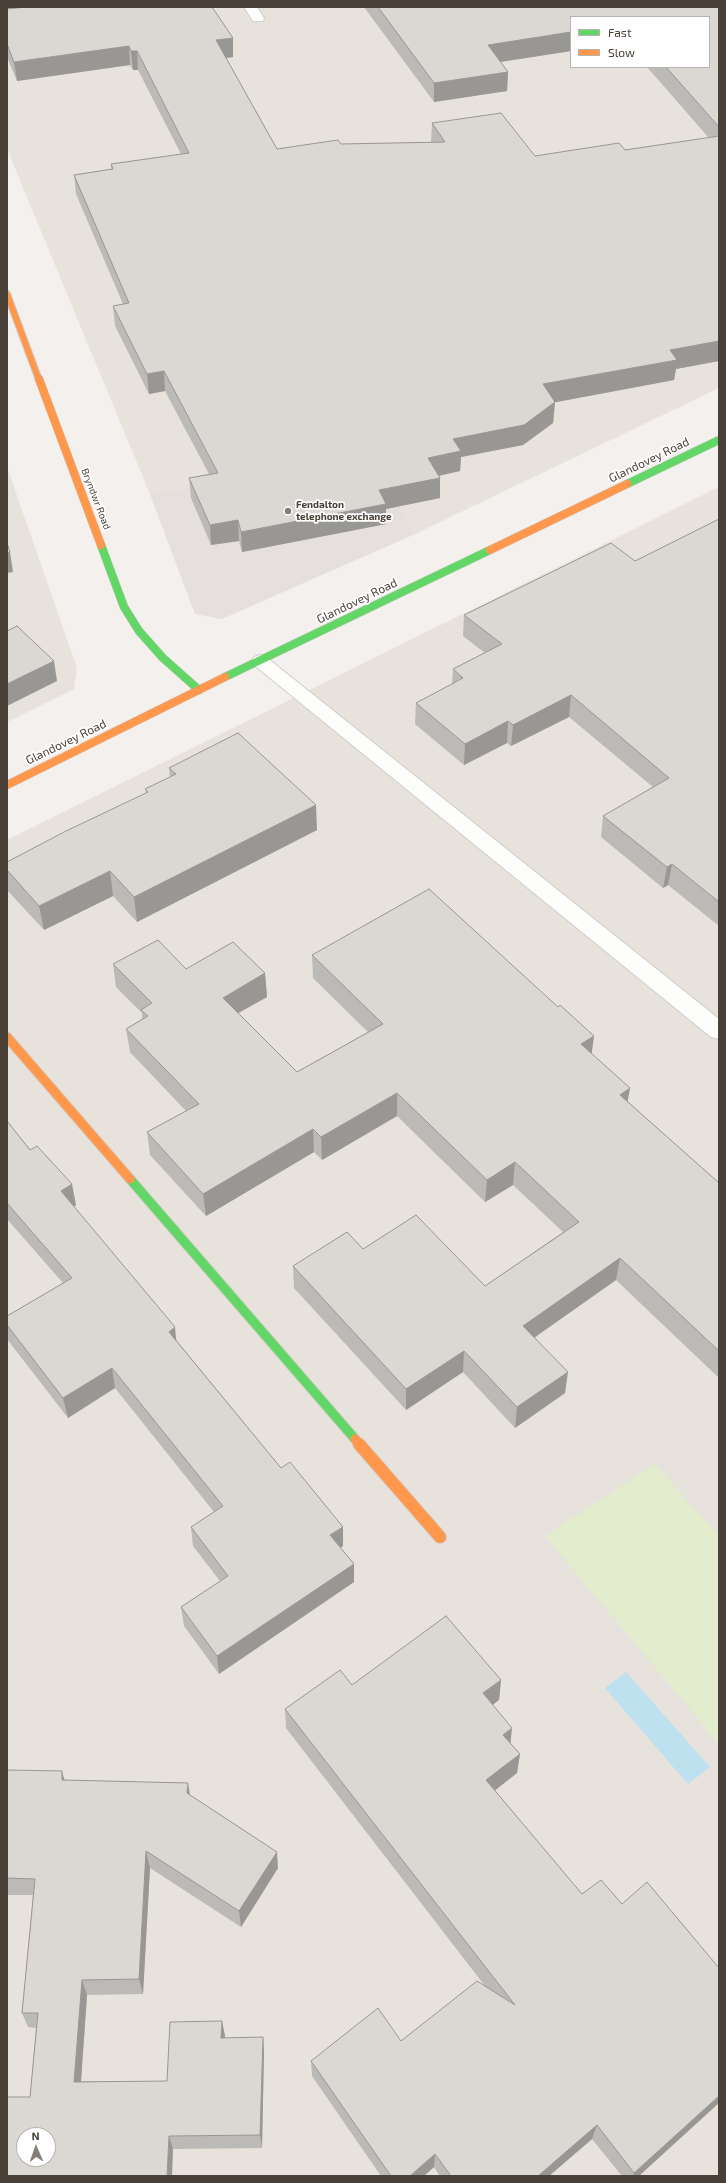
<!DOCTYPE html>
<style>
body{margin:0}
#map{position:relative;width:726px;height:2183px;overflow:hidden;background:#f3f0ed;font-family:"Exo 2",sans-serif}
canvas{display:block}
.frame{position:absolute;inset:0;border:8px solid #4a4138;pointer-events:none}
.legend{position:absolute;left:570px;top:16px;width:140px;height:52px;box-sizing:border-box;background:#fff;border:1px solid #b7b3af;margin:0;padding:5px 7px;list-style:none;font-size:12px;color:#4a4138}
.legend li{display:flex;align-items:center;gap:8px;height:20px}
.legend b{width:20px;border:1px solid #b7b3af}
.north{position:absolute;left:16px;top:2127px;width:40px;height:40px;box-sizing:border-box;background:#fff;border:1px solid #b7b3af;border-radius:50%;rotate:358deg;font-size:11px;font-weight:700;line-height:16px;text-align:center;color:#4a4138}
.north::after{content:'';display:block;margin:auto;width:14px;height:18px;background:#857e77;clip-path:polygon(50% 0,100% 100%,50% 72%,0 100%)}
</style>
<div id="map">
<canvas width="726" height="2183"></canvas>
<div class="frame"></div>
<ul class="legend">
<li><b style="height:5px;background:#63d668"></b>Fast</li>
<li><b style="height:5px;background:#ff974d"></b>Slow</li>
</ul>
<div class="north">N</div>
</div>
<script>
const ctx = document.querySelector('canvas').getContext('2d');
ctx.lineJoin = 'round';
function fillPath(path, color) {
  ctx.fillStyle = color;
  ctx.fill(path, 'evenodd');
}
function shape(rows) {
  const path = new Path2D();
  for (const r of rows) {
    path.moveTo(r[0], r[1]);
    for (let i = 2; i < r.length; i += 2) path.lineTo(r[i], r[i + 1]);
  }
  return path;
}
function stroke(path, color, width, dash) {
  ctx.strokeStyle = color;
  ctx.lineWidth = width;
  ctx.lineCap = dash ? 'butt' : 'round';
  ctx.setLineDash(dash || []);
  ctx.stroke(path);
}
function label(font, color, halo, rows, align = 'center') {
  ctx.font = font + ' "Exo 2",sans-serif';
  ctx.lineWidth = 3.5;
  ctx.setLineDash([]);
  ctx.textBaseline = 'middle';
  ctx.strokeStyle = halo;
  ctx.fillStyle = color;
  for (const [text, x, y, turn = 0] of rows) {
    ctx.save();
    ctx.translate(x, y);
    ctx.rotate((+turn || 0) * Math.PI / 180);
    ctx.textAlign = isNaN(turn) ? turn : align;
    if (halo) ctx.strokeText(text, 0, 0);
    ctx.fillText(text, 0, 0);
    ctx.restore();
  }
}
const residential = shape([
 [7,7,719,7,719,388,415,534,368,451,292,469,150,494,7,149],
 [571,17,709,17,709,67,571,67],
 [7,467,77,668,74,689,7,722],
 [719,487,719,2176,7,2176,7,840],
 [24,2135,48,2135,48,2159,24,2159]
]);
const industrial = shape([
 [368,451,415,534,222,619,195,614,150,494,292,469]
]);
const green = shape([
 [655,1464,719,1536,719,1744,545,1536]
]);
const water = shape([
 [626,1672,710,1767,688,1784,605,1688]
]);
const lane = shape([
 [244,7,257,7,264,18,263,21,253,21,244,7],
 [260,655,266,657,719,1019,719,1039,711,1037,254,665,251,661,254,657,260,655]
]);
const fastFar1 = shape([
 [627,484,719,440],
 [101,545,124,607,139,631,163,658,199,690],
 [225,677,490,550]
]);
const fast = shape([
 [130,1179,355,1439]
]);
const slowFar3 = shape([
 [7,294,39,380]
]);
const slowFar2 = shape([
 [39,379,101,545],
 [490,550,627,484],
 [7,785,225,677]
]);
const slowFar1 = shape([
 [7,1037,130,1179],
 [355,1439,360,1445]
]);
const slow = shape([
 [359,1444,440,1537]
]);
const wall = shape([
 [8,7,233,57,226,58,277,149,341,144,431,143,432,123,535,156,625,150,709,138,647,67,709,67,709,17,571,17,571,51,500,62,508,72,507,91,434,102,364,7,719,7,719,361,676,369,674,380,555,402,553,423,523,445,461,457,460,471,439,476,440,478,440,498,386,509,386,524,242,552,239,541,211,545,191,498,189,478,209,474,165,391,149,394,115,326,113,306,123,304,76,194,74,175,111,169,111,164,181,154,138,70,133,70,130,65,17,81,7,57,7,9,8,9],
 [719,519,719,926,668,885,663,888,601,837,603,816,653,787,569,717,511,746,507,743,464,765,415,724,416,703,452,684,453,669,485,653,463,636,464,615,635,561],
 [169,768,317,830,137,922,113,896,44,930,7,890,7,862,146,793,145,789,170,777],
 [312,955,592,1054,628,1102,719,1183,719,1378,616,1280,535,1337,565,1393,515,1428,463,1372,406,1410,294,1288,293,1266,363,1249,485,1286,563,1232,513,1185,485,1202,397,1116,322,1160,314,1152,206,1216,150,1155,147,1132,186,1111,130,1052,126,1029,142,1019,142,1013,116,987,113,964,186,969,265,973,267,997,238,1013,297,1072,368,1032,313,978],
 [7,1121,76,1205,74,1207,177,1341,281,1468,343,1527,343,1546,340,1547,354,1564,354,1582,219,1674,184,1626,181,1607,220,1581,193,1546,191,1527,214,1512,115,1388,68,1418,7,1339,7,1316,63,1283,7,1219],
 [501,1680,499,1700,493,1705,510,1744,520,1754,517,1773,495,1790,639,2176,622,2176,592,2139,549,2176,440,2176,434,2167,424,2176,381,2176,312,2076,311,2061,401,2041,485,1986,286,1728,285,1709,352,1685],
 [7,1770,65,1780,190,1795,278,1868,241,1927,150,1868,143,1994,87,1995,81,2081,167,2081,222,2021,225,2038,263,2037,264,2052,262,2148,173,2149,30,2097,36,2028,28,2027,22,2013,33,1895,7,1895]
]);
const shadedWall = shape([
 [8,7,91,7,10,17],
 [571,32,571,51,487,64,488,45],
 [233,38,233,57,217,59,216,40],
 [129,46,130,65,17,81,14,62],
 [131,51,137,51,138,70,133,70],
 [508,72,507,91,434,102,434,83],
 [719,341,719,361,676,369,674,380,541,405,543,384,670,350],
 [164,371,165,391,149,394,147,374],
 [555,402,553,423,523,445,461,457,460,471,428,478,428,458,453,439],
 [440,478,440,498,386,509,386,524,242,552,241,532,379,490],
 [238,520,239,541,211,545,210,525],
 [10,552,13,572,7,573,7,553],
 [54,661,57,681,7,706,7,684],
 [571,695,569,717,511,746,513,725],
 [508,721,507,743,464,765,465,744],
 [316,805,317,830,137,922,134,897],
 [672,864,668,885,663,888,667,867],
 [110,871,113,896,44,930,39,906],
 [265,973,267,997,224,1021,223,998],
 [594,1036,591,1059,581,1044],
 [630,1088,626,1111,620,1095],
 [397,1093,397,1116,322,1160,321,1137],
 [313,1129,314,1152,206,1216,203,1194],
 [515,1162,513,1185,485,1202,487,1180],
 [72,1184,76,1205,65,1212,61,1191],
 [620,1258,616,1280,521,1347,523,1326],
 [175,1327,177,1348,169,1332],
 [464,1351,463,1372,406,1410,406,1389],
 [112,1368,115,1388,68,1418,63,1398],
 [568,1372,565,1393,515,1428,517,1407],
 [343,1527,343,1546,331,1554,330,1535],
 [354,1564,354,1582,219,1674,217,1656],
 [501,1680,499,1700,481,1713,483,1693],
 [512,1728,510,1748,503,1735],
 [520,1754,517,1773,484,1799,486,1780],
 [62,1771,67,1789,62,1780],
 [188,1783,191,1801,187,1793],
 [146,1851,150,1868,143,1994,139,1979],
 [277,1852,278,1868,241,1927,239,1911],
 [82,1980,87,1995,80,2095,74,2082],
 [222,2021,225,2036,224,2052,221,2038],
 [263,2037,264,2052,262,2148,260,2135],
 [719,2096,719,2103,639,2176,633,2176,634,2173],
 [597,2125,592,2139,549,2176,538,2176],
 [169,2136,173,2149,172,2176,167,2176],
 [435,2154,434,2167,424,2176,410,2176]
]);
const building = shape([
 [26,7,212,7,233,38,216,40,277,149,338,140,341,144,445,142,432,123,501,113,535,156,619,143,625,150,719,136,719,341,670,350,677,360,543,384,555,402,524,425,453,439,461,451,428,458,440,478,379,490,386,504,241,532,238,520,210,525,189,478,218,473,164,371,147,374,113,306,129,303,74,175,113,169,111,164,189,153,137,51,131,51,129,46,14,62,7,44,7,9,26,7],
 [378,7,719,7,719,127,666,67,709,67,709,17,571,17,571,32,488,45,508,72,434,83,378,7],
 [719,519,719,902,672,864,667,867,603,816,669,778,571,695,513,725,508,721,465,744,416,703,463,678,453,669,502,644,464,615,611,543,635,561,719,519],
 [7,543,10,552,7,553,7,543],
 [17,626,54,661,7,684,7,631,17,626],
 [238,733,316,805,134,897,110,871,39,906,7,870,7,862,64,832,148,792,145,789,176,774,169,768,238,733],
 [429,889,558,1007,560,1005,594,1036,581,1044,630,1088,620,1095,719,1183,719,1351,620,1258,523,1326,568,1372,517,1407,464,1351,406,1389,293,1266,347,1232,363,1249,416,1215,485,1286,579,1222,515,1162,487,1180,397,1093,321,1137,313,1129,203,1194,147,1132,199,1104,126,1029,148,1016,141,1010,152,1003,113,964,158,940,186,969,233,942,265,973,223,998,297,1072,383,1024,312,955,429,889],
 [7,1121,30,1150,37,1146,72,1184,61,1191,175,1327,169,1332,281,1468,290,1462,343,1527,330,1535,354,1564,217,1656,181,1607,228,1576,191,1527,223,1506,112,1368,63,1398,7,1325,7,1316,72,1278,7,1203,7,1121],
 [446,1616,501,1680,483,1693,512,1728,503,1735,520,1754,486,1780,582,1894,601,1880,622,1904,647,1882,719,1968,719,2096,634,2173,597,2125,538,2176,451,2176,435,2154,410,2176,391,2176,311,2061,378,2008,401,2041,477,1981,515,2005,285,1709,340,1670,352,1685,446,1616],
 [7,1770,62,1771,62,1780,188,1783,187,1793,277,1852,239,1911,146,1851,139,1979,82,1980,74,2082,167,2081,170,2022,222,2021,221,2038,263,2037,260,2135,169,2136,167,2176,7,2176,7,2097,30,2097,38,2013,22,2013,35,1879,7,1878,7,1770],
 [24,2135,48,2135,48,2159,24,2159,24,2135]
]);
const markers = [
 [288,511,4,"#857e77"]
];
const farStreetnames = [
 ["Bryndwr Road",96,499,69]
];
const farPoinames = [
 ["Fendalton",296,505],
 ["telephone exchange",296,517]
];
const streetNames = [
 ["Glandovey Road",649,460,-26],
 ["Glandovey Road",357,601,-26],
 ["Glandovey Road",66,742,-26]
];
fillPath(residential, '#e7e2db');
fillPath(industrial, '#e5e0dd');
fillPath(green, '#e3edce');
fillPath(water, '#bee1f0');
stroke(lane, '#d1cecb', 2);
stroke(fastFar1, '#d2ccc4', 9);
stroke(fast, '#d2ccc4', 11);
stroke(slowFar3, '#d2ccc4', 8);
stroke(slowFar2, '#d2ccc4', 9);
stroke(slowFar1, '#d2ccc4', 11);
stroke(slow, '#d2ccc4', 14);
fillPath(lane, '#fdfdfc');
stroke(fastFar1, '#63d668', 8);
stroke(fast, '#63d668', 9);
stroke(slowFar3, '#ff974d', 6);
stroke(slowFar2, '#ff974d', 8);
stroke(slowFar1, '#ff974d', 9);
stroke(slow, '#ff974d', 12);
fillPath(wall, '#bcbab6');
fillPath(shadedWall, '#999794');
fillPath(building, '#dbd8d4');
stroke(building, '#999794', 1);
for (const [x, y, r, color] of markers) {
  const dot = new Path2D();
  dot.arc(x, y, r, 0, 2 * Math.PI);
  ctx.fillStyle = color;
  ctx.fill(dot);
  stroke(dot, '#fff', 1.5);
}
label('10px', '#4a4138', '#fff', farStreetnames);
label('bold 10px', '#4a4138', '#fff', farPoinames, 'left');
label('12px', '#4a4138', '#fff', streetNames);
</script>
